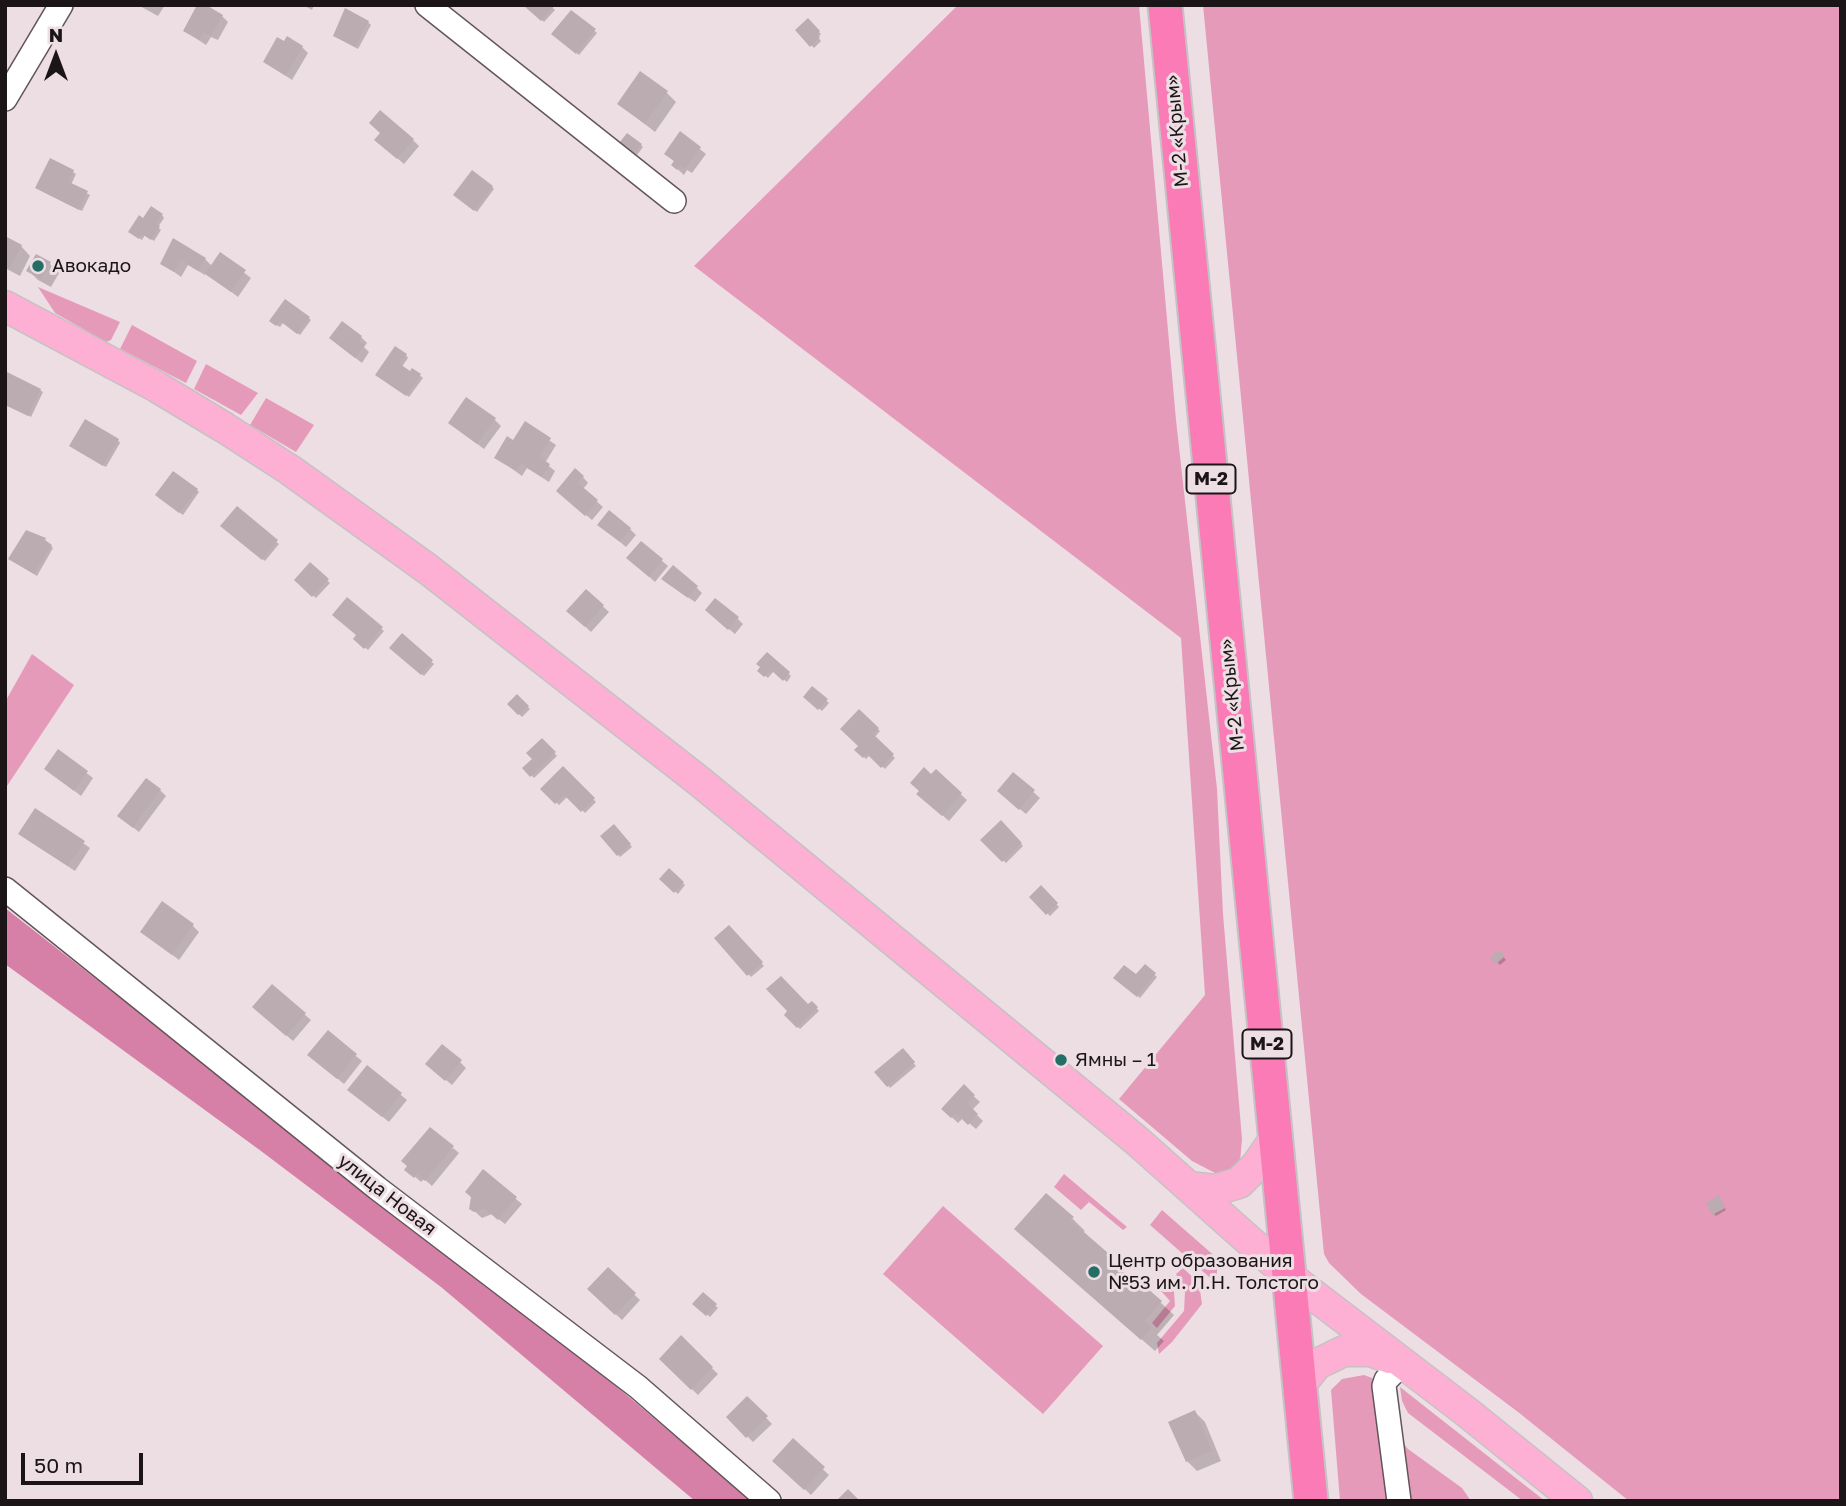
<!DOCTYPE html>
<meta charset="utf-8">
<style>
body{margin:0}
#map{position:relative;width:1846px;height:1506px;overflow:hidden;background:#eddee3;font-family:"Golos Text",sans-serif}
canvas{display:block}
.frame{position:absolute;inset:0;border:7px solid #1b1517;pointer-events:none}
.north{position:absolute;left:21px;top:21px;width:70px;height:70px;-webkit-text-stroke:5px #eddee3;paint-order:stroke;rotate:0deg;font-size:19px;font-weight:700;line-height:28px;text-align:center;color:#1b1517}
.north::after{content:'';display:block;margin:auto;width:24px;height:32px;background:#1b1517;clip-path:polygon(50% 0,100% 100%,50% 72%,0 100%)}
.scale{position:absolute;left:21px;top:1453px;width:122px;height:32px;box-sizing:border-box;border:4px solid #1b1517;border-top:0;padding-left:9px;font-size:21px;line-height:24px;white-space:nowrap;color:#1b1517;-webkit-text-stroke:5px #eddee3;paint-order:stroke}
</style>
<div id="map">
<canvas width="1846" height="1506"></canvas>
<div class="frame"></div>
<div class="north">N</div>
<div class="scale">50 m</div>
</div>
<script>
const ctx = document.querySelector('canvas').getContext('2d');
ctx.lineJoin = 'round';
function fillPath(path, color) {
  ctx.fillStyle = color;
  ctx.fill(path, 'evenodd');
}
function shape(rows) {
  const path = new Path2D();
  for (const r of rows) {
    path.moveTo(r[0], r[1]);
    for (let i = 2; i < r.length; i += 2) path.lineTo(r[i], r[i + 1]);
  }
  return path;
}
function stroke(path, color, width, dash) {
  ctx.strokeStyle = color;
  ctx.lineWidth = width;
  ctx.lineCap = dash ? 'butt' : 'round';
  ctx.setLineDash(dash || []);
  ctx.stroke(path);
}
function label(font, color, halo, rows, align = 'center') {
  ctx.font = font + ' "Golos Text",sans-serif';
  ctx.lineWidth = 6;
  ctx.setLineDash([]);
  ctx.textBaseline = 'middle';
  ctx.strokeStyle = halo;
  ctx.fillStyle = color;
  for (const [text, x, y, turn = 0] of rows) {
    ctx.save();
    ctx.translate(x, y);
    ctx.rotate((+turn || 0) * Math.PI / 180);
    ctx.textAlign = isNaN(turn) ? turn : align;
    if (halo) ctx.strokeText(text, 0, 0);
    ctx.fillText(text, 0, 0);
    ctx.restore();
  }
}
const green = shape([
 [958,5,1139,5,1176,420,1217,789,1223,914,1242,1139,1240,1162,1230,1170,1217,1174,1192,1161,1119,1099,1205,995,1181,638,694,266],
 [1203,5,1841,5,1841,1501,1629,1501,1518,1412,1361,1294,1329,1263,1324,1254],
 [38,287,120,322,111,340,106,342,55,313],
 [132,325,197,361,186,383,120,349],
 [206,364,258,393,241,415,194,389],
 [266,398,314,425,296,452,250,425],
 [32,654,74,685,5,789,5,702],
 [1064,1174,1127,1227,1123,1230,1089,1202,1081,1210,1054,1187],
 [943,1206,1103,1346,1043,1414,883,1274],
 [1162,1210,1218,1259,1216,1283,1150,1225],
 [1183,1268,1199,1283,1202,1304,1172,1342,1159,1354,1157,1343,1184,1311,1185,1292,1176,1274],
 [1166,1283,1174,1292,1175,1306,1157,1328,1152,1323,1170,1301,1161,1291,1162,1286],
 [1364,1375,1372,1378,1377,1384,1379,1392,1375,1408,1408,1449,1462,1488,1471,1501,1340,1501,1331,1390,1342,1379],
 [1400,1387,1545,1501,1523,1501,1408,1413,1402,1401]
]);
const forest = shape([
 [5,908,584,1359,752,1501,695,1501,441,1287,261,1151,5,964]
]);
const shadow = shape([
 [138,5,165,5,158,16],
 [303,5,314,5,312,10],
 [525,5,550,5,555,10,544,22],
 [571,12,597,33,579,55,553,34],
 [222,16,228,22,218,40,211,37,206,45,185,31],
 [808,21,821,34,818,37,821,41,814,48,797,30],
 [368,22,371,25,358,49,338,38],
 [284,44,302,47,308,53,292,80,265,62],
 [667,93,676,102,655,132,619,104],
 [681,134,706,154,692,173,687,170,684,175,673,165,675,162,666,154],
 [413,140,419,146,404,164,383,146],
 [641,145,643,147,634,159,618,147],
 [73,172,76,174,71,185,90,195,82,211,40,190],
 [492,187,494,189,477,212,457,197],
 [162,215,164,218,158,227,161,230,154,241,145,235,142,240,133,234,144,220],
 [5,238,21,246,30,256,20,276,5,268],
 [174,240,205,259,212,266,220,254,251,278,238,297,206,273,205,275,188,265,181,277,162,263],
 [49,263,59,273,51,287,38,280,28,270],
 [285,301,311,320,300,335,283,323,280,327,273,323],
 [361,337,367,343,364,347,369,352,362,363,337,344],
 [406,355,408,358,401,368,410,374,413,370,423,378,409,397,380,377],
 [40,390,43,392,31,417,5,404],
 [495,420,501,426,484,449,456,428],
 [525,424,556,445,545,463,555,471,549,482,527,468,522,476,496,457,514,442],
 [118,440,120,443,106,467,73,448],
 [583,477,588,483,583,489,603,507,592,520,564,497],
 [197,490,199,492,183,515,159,498],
 [237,509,279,544,265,561,223,526],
 [630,529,636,535,626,547,606,530],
 [27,532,45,540,53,548,37,576,13,561],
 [641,543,668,566,655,582,635,564],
 [310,565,330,583,316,598,296,580],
 [670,585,696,587,702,593,695,602],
 [586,591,609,612,591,632,575,617],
 [347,600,384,631,368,650,355,639,358,635],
 [713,616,737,618,743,624,735,634],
 [402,636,434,664,424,676,392,647],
 [767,654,791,676,787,682,774,671,768,678,759,671],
 [813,689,829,703,822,711,806,697],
 [517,696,530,709,522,717,509,704],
 [859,711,880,731,874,738,895,758,885,769,870,755,866,759,857,750,860,746],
 [542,740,557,756,534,778,524,768,534,759],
 [58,751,93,778,81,796,46,769],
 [563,769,596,802,585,813,568,796,559,805,542,789],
 [936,772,967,800,949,821,925,800,932,777],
 [1013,774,1040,798,1026,814,1005,797],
 [160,790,166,796,139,832,126,822],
 [36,810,90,848,75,871,26,839],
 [1001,823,1023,846,1006,863,983,840],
 [614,826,632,847,620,857,602,836],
 [669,871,685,885,678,894,662,879],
 [1041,888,1059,907,1050,916,1031,897],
 [193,926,199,932,179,960,142,932],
 [729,927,764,966,751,977,716,939],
 [1499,952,1506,960,1500,965,1493,958],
 [1145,966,1157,977,1140,998,1115,978,1137,977],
 [272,986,311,1020,293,1041,260,1013],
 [812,1003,819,1011,800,1029,786,1015],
 [328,1033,362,1061,344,1084,316,1061],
 [902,1050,916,1066,890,1088,877,1073],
 [460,1062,466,1068,452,1085,434,1070],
 [367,1067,407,1100,389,1122,356,1095],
 [964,1087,980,1102,972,1110,983,1121,976,1129,963,1118,958,1123,943,1109],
 [453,1148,459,1153,432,1186,424,1179,421,1182,413,1175],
 [483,1172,522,1204,505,1224,492,1214,482,1218,471,1208],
 [1721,1200,1726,1210,1716,1216,1714,1214],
 [1072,1218,1085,1231,1082,1233,1120,1267,1118,1269,1146,1294,1148,1291,1174,1315,1157,1335,1164,1341,1155,1351,1030,1242],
 [608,1269,640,1300,622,1320,589,1289],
 [703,1294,718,1308,710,1317,695,1304],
 [681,1338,718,1374,698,1395,661,1359],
 [747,1398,772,1424,753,1442,728,1417],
 [1195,1412,1205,1422,1221,1461,1197,1471,1187,1461],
 [793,1441,829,1475,811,1495,775,1461]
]);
const building = shape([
 [197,5,206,5,223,15,211,36,204,32,199,40,183,31],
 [523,5,555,5,541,21],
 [345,8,369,21,355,47,333,36],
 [571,10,596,29,576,54,551,34],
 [808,18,820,31,817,34,820,37,810,47,795,30],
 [287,36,303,46,286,76,263,62,277,37,284,41],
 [640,71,668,91,645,124,617,104],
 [380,110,414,139,397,159,374,140,380,133,369,123],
 [680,131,701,147,685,169,681,166,677,170,671,165,674,161,664,154],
 [627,133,642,144,631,158,616,147],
 [50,158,74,170,69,182,88,191,79,210,35,188],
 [472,170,493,186,474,211,453,195],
 [151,206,163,214,156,224,160,226,151,240,142,234,139,239,128,232,139,215,143,218],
 [5,236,22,245,10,268,5,265],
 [173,238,206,258,198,271,181,260,174,272,160,264],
 [220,252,246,270,231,292,205,274],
 [36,254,51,262,41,279,26,271],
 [285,299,310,317,297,334,280,321,276,326,269,321],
 [342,321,362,336,359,341,365,345,355,358,329,338],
 [395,346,407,354,400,364,410,371,412,368,421,374,406,396,375,375],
 [5,371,41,389,28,416,5,405],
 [466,397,496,418,477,444,448,423],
 [85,419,119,439,103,466,69,446],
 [525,421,551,438,539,457,550,464,542,477,521,464,516,471,494,458,507,436,513,440],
 [575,468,584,476,578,483,598,500,585,516,556,491],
 [173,471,198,489,179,513,155,495],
 [237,506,278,540,262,560,220,526],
 [609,510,631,528,620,542,597,525],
 [26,530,46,538,45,540,52,545,34,574,8,559],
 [641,541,663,559,649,577,626,558],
 [310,562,329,579,312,597,294,580],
 [673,565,698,586,688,598,661,579],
 [586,589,604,605,585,627,566,611],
 [347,597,383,627,364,649,353,639,356,635,332,615],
 [715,598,739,617,728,630,705,610],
 [402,633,433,660,421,675,389,648],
 [767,652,790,672,783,681,771,670,764,677,757,671,760,667,756,664],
 [812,686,828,699,818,710,803,697],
 [517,694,529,706,518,715,507,704],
 [859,709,879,728,873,734,894,754,881,768,867,754,863,758,854,750,858,746,840,729],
 [542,738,556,752,530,777,522,768,532,759,526,753],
 [58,749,88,771,74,791,44,769],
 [563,766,595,798,581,812,564,795,555,804,540,789],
 [924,767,931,774,936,769,962,793,942,816,916,794,919,791,910,783],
 [1013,772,1035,790,1019,810,997,791],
 [146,778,161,789,133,828,117,816],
 [35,808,85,841,68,866,18,834],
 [1001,820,1022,843,1002,862,980,840],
 [614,824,631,844,617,856,600,836],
 [669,868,684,882,674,893,659,879],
 [1041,885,1058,903,1046,915,1029,897],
 [162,901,194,924,172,955,140,932],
 [729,925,763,962,747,976,714,938],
 [1499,950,1505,956,1496,964,1490,958],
 [1145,964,1156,973,1137,997,1113,978,1124,965,1136,974],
 [781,976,808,1004,812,1001,818,1007,797,1028,784,1015,787,1011,766,989],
 [272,984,306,1013,286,1036,252,1007],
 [328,1030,357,1054,337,1079,307,1055],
 [442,1044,462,1060,445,1081,425,1064],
 [903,1048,915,1062,887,1087,874,1072],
 [367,1065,402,1093,382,1117,347,1090],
 [964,1084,975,1095,967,1103,978,1114,968,1125,956,1113,951,1118,941,1109],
 [430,1127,454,1146,425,1181,417,1174,414,1178,404,1170,407,1166,401,1161],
 [483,1169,517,1197,498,1220,485,1209,474,1212,469,1209,471,1197,465,1192],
 [1046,1193,1074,1217,1070,1220,1108,1253,1105,1256,1146,1292,1148,1289,1162,1301,1145,1321,1152,1327,1141,1340,1014,1229],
 [1719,1195,1725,1208,1712,1215,1706,1203],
 [608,1267,636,1293,615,1315,587,1289],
 [703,1292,717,1304,706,1316,692,1304],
 [681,1335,713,1367,691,1390,659,1359],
 [747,1396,768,1416,746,1438,726,1417],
 [1195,1410,1212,1451,1186,1462,1168,1422],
 [793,1438,825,1467,804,1490,772,1461],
 [848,1489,860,1501,836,1501]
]);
const minor = shape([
 [427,5,674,201],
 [5,99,61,5],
 [5,889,377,1188,638,1387,769,1501],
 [1399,1501,1384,1386,1386,1380,1403,1363]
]);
const major = shape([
 [5,306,157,387,225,428,290,470,429,570,699,781,1136,1140,1290,1277,1468,1413,1577,1501],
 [1189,1187,1215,1190,1239,1183,1256,1166,1276,1137],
 [1300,1385,1317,1364,1344,1351,1370,1351,1390,1358]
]);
const highway = shape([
 [1165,5,1311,1501]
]);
const markers = [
 [38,266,7,"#256e66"],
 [1061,1060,7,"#256e66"],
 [1094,1272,7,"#256e66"]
];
const shields = [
 [1211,479,49],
 [1267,1044,49]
];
const shieldNames = [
 ["М-2",1211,479],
 ["М-2",1267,1044]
];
const streetNames = [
 ["М-2 «Крым»",1177,131,-95],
 ["М-2 «Крым»",1232,695,-96],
 ["улица Новая",387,1195,38]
];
const poiNames = [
 ["Авокадо",52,266],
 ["Ямны – 1",1075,1060],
 ["Центр образования",1108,1261],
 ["№53 им. Л.Н. Толстого",1108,1283]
];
fillPath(green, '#e69aba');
fillPath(forest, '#d780a7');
fillPath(shadow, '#0003');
fillPath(building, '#baacb1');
stroke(minor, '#63565b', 26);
stroke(major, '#c4c2c3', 33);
stroke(highway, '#c4c2c3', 37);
stroke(minor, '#fff', 23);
stroke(major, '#fdb0d4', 30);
stroke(highway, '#fb7bb7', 33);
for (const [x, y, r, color] of markers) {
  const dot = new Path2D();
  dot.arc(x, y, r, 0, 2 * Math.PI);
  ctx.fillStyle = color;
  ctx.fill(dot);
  stroke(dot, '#eddee3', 2.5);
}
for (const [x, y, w] of shields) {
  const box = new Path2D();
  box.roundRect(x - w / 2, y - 14.5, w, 29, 5);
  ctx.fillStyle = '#eddee3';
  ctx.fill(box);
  stroke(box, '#1b1517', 2);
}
label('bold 18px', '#1b1517', null, shieldNames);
label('19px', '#1b1517', '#eddee3', streetNames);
label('19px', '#1b1517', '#eddee3', poiNames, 'left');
</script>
